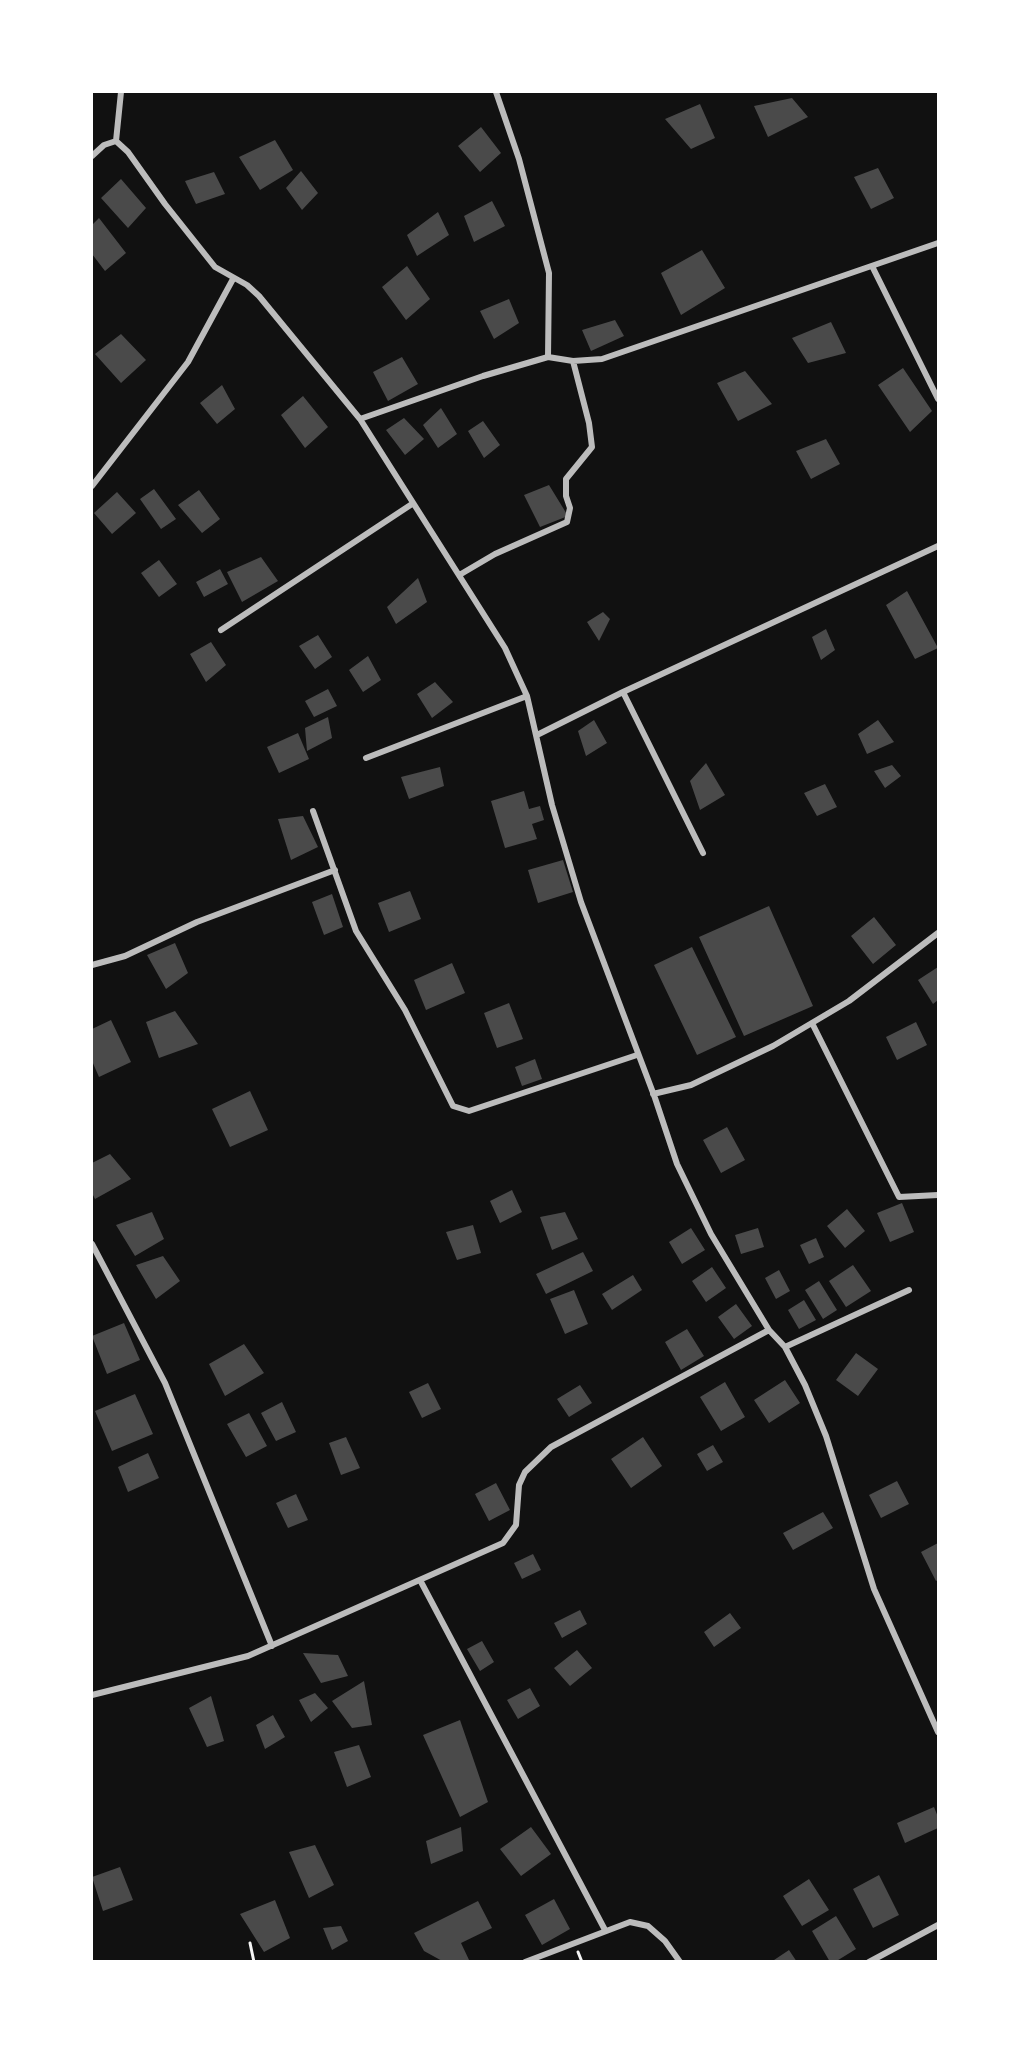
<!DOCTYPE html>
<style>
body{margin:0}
#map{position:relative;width:1030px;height:2053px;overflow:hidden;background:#111;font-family:"Varela Round",sans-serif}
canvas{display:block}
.frame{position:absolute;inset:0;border:93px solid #fff;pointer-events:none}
</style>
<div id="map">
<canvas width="1030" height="2053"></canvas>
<div class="frame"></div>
</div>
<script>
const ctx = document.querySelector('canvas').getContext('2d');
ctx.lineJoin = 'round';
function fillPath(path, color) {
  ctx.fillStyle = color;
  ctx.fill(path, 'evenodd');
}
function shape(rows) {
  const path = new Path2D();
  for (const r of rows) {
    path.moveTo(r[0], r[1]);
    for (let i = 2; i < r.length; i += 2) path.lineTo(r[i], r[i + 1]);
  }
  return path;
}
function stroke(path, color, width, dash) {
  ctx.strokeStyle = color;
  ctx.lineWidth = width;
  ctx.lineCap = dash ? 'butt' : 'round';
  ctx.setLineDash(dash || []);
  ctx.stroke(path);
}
const building = shape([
 [792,98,808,117,768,137,754,106],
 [700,104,715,138,691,149,665,119],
 [481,127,501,153,480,172,458,146],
 [275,140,293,170,260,190,239,157],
 [878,168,894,198,871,209,854,177],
 [301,171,318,193,302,210,286,188],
 [214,172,225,194,196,204,185,181],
 [121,179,146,208,128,228,101,198],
 [492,201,505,226,474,242,464,216],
 [438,212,449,235,417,256,407,235],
 [99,218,126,253,105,271,92,254,92,225],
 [702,250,725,288,681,315,661,273],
 [407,266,430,299,406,320,382,287],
 [509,299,519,323,494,339,480,311],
 [615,320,624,336,591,351,582,330],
 [831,322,846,353,808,363,792,338],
 [121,334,146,360,121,383,95,354],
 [402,357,418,384,388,401,373,372],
 [903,368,932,411,910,432,878,385],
 [745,371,772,404,738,421,717,383],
 [222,385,235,409,217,424,200,403],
 [303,396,328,427,305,448,281,415],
 [441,408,457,434,438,448,423,425],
 [404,418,424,439,405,455,386,430],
 [483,421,500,445,484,458,468,431],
 [826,439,840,464,811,479,796,451],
 [549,485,568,516,540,527,524,495],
 [154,489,176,519,161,529,140,499],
 [199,490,220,519,202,533,178,505],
 [117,492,136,513,112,534,94,513],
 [261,557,278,581,242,602,227,572],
 [159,560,177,584,159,597,141,573],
 [220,569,228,584,204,597,196,582],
 [418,578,427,602,396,624,387,607],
 [907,591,938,648,915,659,886,605],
 [603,612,610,619,599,641,587,622],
 [826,629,835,650,821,660,812,637],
 [318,635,332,657,315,669,299,646],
 [211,642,226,665,206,682,190,654],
 [368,656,381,680,363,692,349,670],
 [435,682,453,702,432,718,417,694],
 [328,689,337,706,314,717,305,701],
 [328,717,332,738,307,751,305,728],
 [594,720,607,743,586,756,578,731],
 [878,720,894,742,867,754,858,734],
 [298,733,309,759,279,773,267,747],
 [706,763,725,795,700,810,690,781],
 [892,765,901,776,885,788,874,771],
 [440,767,444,786,409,799,401,777],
 [825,784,837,807,817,816,804,793],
 [524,791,529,809,540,806,544,820,532,824,537,839,505,848,491,801],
 [303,816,318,847,291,860,278,819],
 [563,860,573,892,538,903,528,870],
 [410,891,421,919,389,932,378,903],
 [332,894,343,927,324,935,312,902],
 [769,906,813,1006,744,1036,699,937],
 [874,917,896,945,873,964,851,936],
 [175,943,188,973,166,989,147,955],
 [692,947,736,1037,697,1055,654,965],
 [452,963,465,993,426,1010,414,980],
 [938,967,938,1000,933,1004,918,980],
 [509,1003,523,1039,497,1048,484,1013],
 [175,1011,198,1044,159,1058,146,1022],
 [111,1020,131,1062,99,1077,92,1061,92,1029],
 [916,1022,927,1045,897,1060,886,1037],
 [535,1059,542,1079,522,1086,515,1067],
 [250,1091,268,1130,230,1147,212,1109],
 [727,1127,745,1160,721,1173,703,1140],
 [110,1154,131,1179,95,1199,92,1193,92,1163],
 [512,1190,522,1212,500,1223,490,1201],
 [902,1203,914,1232,890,1242,877,1213],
 [847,1209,865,1231,845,1248,827,1226],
 [152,1212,164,1239,135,1256,116,1225],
 [565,1212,578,1239,552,1250,540,1217],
 [473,1225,481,1253,457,1260,446,1232],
 [691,1228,705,1250,682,1264,669,1242],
 [758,1228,764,1247,741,1254,735,1235],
 [816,1238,824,1257,809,1264,800,1245],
 [583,1252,593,1271,546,1294,536,1274],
 [163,1256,180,1281,156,1299,136,1265],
 [853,1265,871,1291,846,1307,829,1281],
 [712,1267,726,1288,706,1302,692,1281],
 [779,1270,790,1291,776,1299,765,1278],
 [633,1275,642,1290,612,1310,602,1294],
 [819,1281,837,1310,823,1319,805,1290],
 [574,1290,588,1324,565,1334,550,1299],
 [804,1300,816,1320,799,1329,788,1310],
 [736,1304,752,1326,734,1339,718,1317],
 [124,1323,140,1360,107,1374,92,1336],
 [687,1329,704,1356,681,1370,665,1342],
 [244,1344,264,1373,225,1396,209,1364],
 [856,1353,878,1369,858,1396,836,1380],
 [785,1380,800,1403,769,1423,754,1400],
 [725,1382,745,1417,721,1431,700,1397],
 [428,1383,441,1409,422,1418,409,1392],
 [580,1385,592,1403,569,1417,557,1399],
 [135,1394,153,1434,112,1451,95,1411],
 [282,1402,296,1432,276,1441,261,1413],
 [249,1413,267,1446,246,1457,227,1424],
 [346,1437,360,1468,341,1475,329,1443],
 [643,1437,662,1466,631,1488,611,1459],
 [713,1445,723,1462,707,1471,697,1454],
 [148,1453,159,1478,128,1492,118,1467],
 [897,1481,909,1504,881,1518,869,1495],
 [496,1483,510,1510,489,1521,475,1494],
 [296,1494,308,1520,288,1528,276,1503],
 [823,1512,833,1528,793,1550,783,1533],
 [938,1543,938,1580,936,1581,921,1552],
 [533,1554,541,1570,522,1579,514,1563],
 [580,1610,587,1624,562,1638,554,1623],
 [730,1613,741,1628,714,1647,704,1632],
 [482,1641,494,1662,480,1671,467,1649],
 [577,1650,592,1668,570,1686,554,1668],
 [303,1653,338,1655,348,1676,321,1683],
 [364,1681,372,1725,352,1728,332,1701],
 [530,1688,540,1706,518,1719,507,1700],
 [315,1693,328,1708,311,1722,299,1700],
 [211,1696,224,1741,207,1747,189,1708],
 [273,1715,285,1737,265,1749,256,1725],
 [460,1720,488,1802,460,1817,423,1735],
 [359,1745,371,1777,347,1787,334,1752],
 [934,1807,938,1817,938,1828,905,1843,897,1823],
 [461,1827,463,1851,431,1864,426,1841],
 [531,1827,551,1854,521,1876,500,1849],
 [315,1845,334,1885,309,1898,289,1852],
 [120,1867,133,1900,103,1911,92,1877],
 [879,1875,899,1915,873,1928,853,1889],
 [809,1879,829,1910,802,1926,783,1896],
 [554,1899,570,1929,542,1945,525,1915],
 [275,1900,290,1938,264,1952,240,1914],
 [478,1901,492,1928,461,1943,470,1962,444,1962,424,1951,414,1933],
 [836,1916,856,1949,835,1962,830,1962,812,1931],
 [341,1926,348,1941,332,1950,323,1928],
 [789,1950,797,1962,771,1962]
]);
const path = shape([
 [250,1943,254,1962],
 [578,1952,582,1962]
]);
const minor = shape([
 [496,92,519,159,549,273,548,357],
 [116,141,121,92],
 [92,156,104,145,116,141,128,152,165,204,215,267,247,285,259,296,360,419,505,648,527,696,552,805,581,902,655,1098,677,1164,711,1234,769,1330,785,1347,805,1385,826,1436,874,1589,938,1732],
 [872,266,938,399],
 [360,419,483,376,548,357,573,361,602,359,938,243],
 [92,486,188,362,233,279],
 [461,574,495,554,567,522,570,508,566,496,566,479,592,447,589,423,573,361],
 [221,630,412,504],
 [623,692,703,853],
 [537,735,623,692,938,546],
 [366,758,527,696],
 [313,811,356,931,405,1010,453,1106,469,1111,637,1055],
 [92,965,125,956,197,922,335,870],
 [812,1023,899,1197,938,1195],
 [653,1094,691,1085,773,1046,849,1001,938,933],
 [92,1244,165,1383,272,1646],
 [785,1347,909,1290],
 [420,1580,605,1930],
 [92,1695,248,1656,503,1543,516,1525,519,1485,525,1472,551,1447,769,1330],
 [525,1962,630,1922,648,1926,665,1941,680,1962],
 [869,1962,938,1925]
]);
fillPath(building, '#4a4a4a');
stroke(path, '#f5f5f5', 3);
stroke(minor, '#bcbcbc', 6);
</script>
